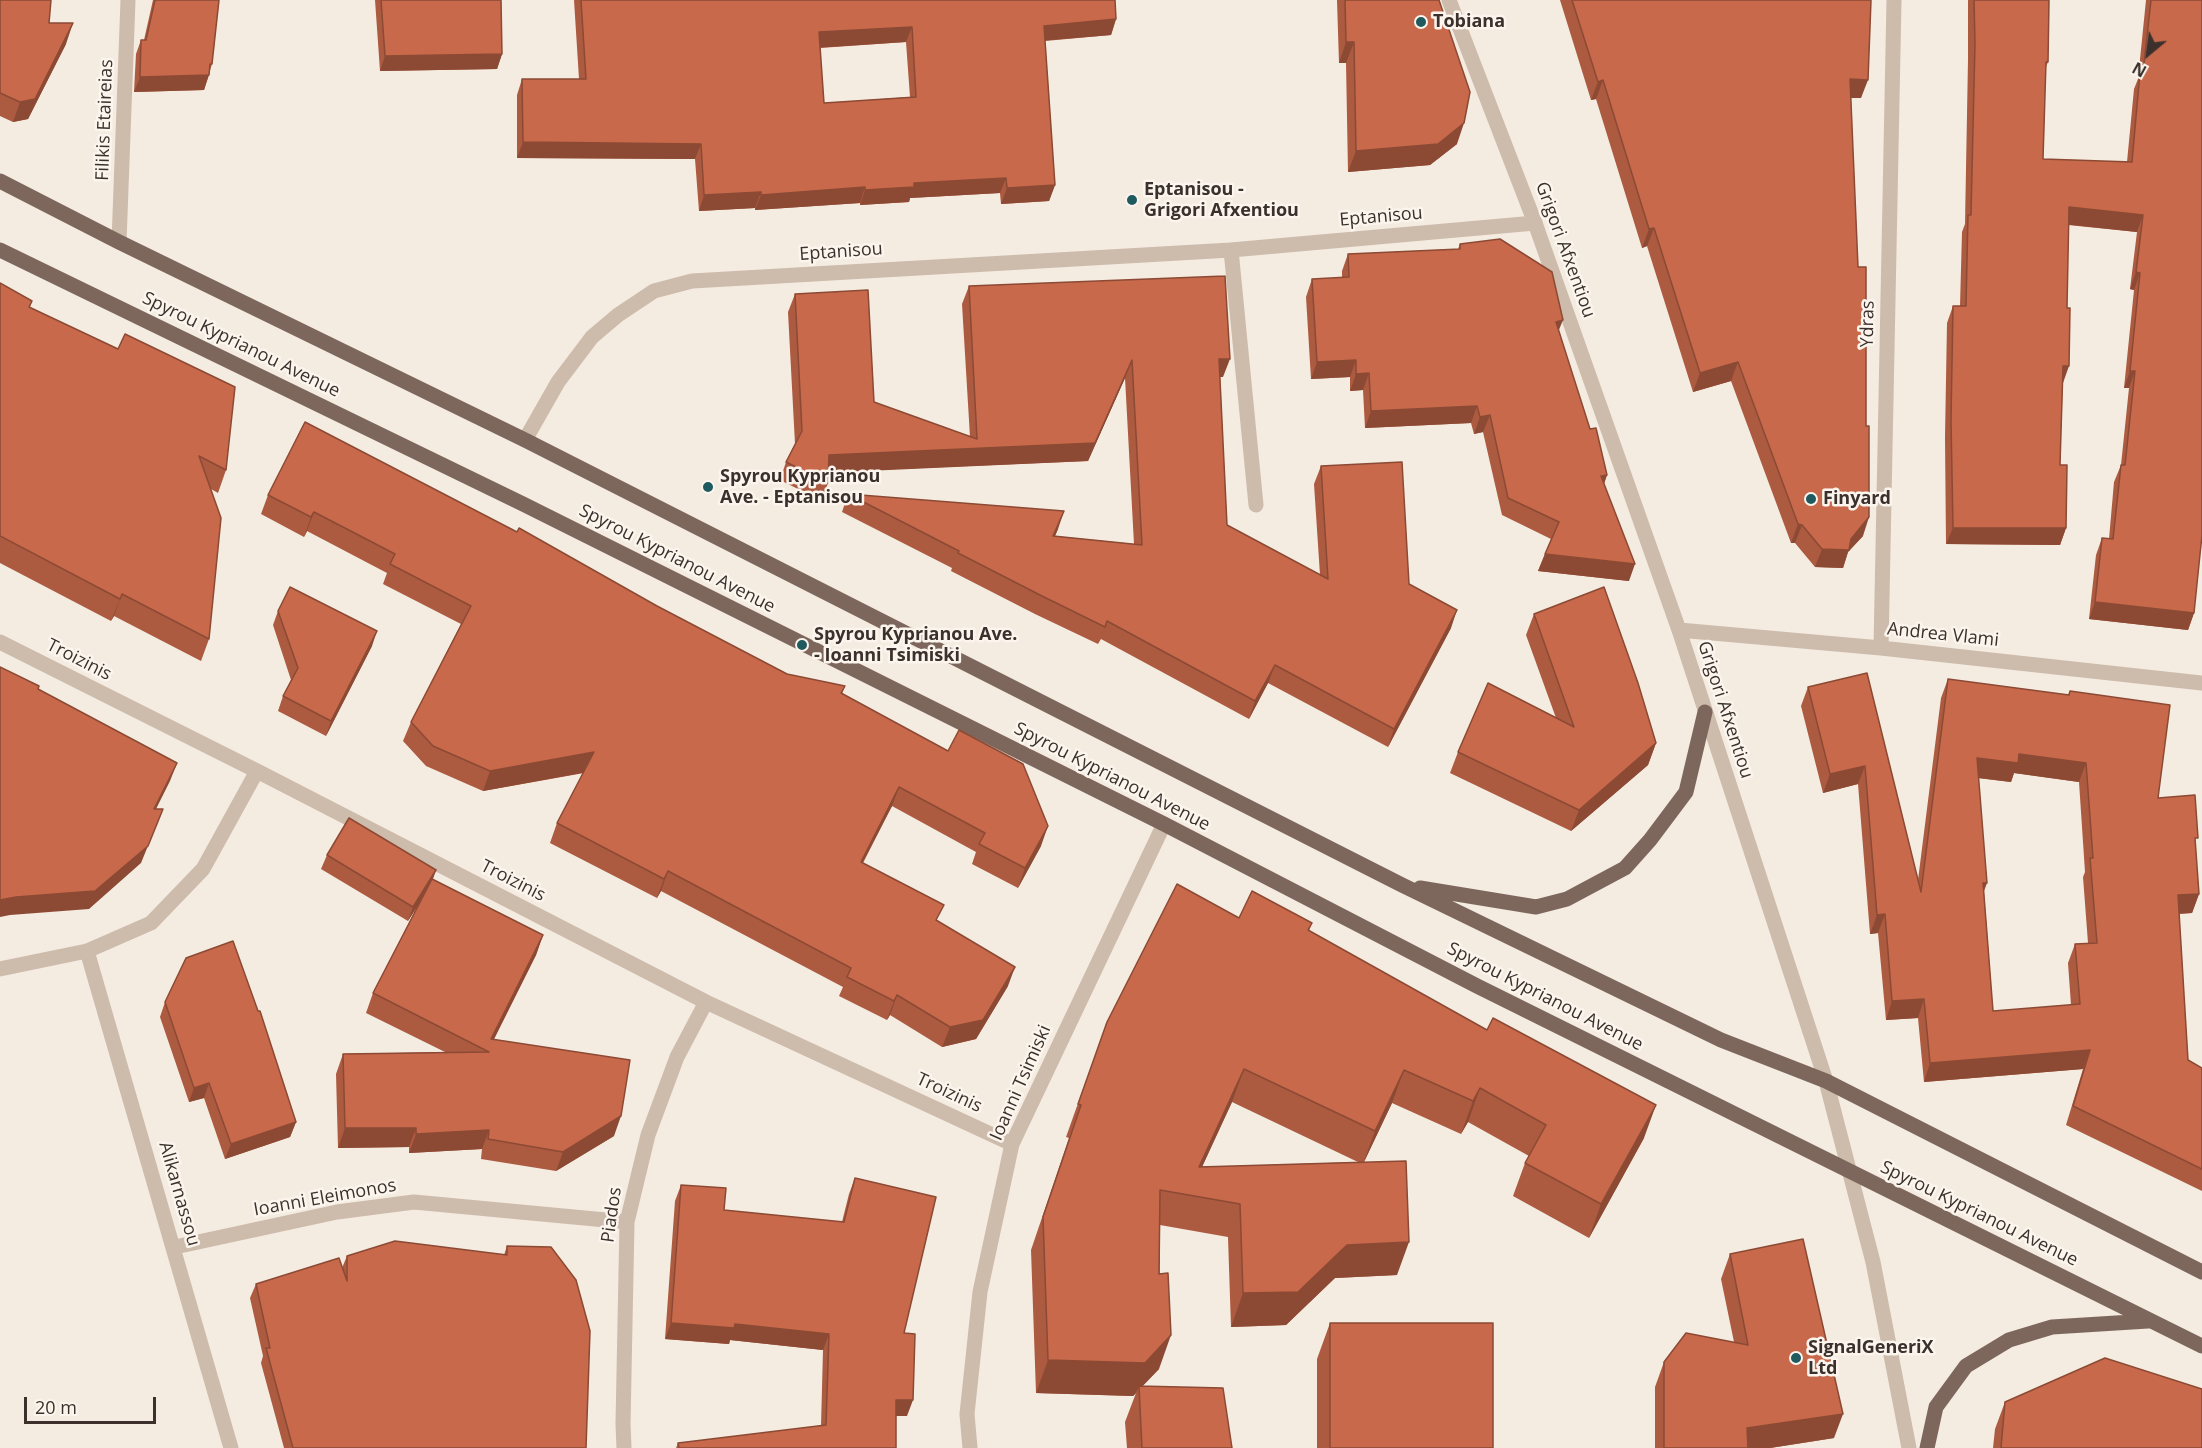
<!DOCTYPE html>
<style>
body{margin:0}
#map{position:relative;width:2202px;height:1448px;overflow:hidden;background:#f4ebe1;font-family:"Open Sans",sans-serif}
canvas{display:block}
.north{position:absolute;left:2118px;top:24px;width:60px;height:60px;-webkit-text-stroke:4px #fbf5ee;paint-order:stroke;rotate:209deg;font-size:16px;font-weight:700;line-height:24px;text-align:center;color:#3b302b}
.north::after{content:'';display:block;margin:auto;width:21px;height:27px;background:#3b302b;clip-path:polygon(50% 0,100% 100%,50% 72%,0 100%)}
.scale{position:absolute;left:24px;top:1397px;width:132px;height:27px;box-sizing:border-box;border:3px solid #3b302b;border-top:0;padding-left:8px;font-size:18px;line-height:21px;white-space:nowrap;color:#3b302b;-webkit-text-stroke:4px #fbf5ee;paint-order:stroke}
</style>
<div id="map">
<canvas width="2202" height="1448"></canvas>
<div class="north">N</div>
<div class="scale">20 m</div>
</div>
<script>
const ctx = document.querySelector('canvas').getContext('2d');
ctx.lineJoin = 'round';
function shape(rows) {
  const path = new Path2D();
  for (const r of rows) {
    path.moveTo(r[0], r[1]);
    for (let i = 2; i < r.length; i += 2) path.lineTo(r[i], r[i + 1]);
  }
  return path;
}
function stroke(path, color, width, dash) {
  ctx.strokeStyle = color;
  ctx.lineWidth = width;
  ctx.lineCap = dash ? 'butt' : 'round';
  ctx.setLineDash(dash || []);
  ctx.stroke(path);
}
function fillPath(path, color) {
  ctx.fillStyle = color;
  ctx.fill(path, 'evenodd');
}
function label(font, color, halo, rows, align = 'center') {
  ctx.font = font + ' "Open Sans",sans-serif';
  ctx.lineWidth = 5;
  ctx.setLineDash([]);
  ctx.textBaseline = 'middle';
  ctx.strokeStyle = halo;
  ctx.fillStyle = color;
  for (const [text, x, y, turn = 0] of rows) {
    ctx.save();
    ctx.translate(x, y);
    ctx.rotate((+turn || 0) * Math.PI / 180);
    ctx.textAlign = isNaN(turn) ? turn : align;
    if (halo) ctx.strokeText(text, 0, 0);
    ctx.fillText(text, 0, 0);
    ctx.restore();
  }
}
const minor = shape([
 [119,242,128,0],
 [1231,250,1256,505],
 [525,440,558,382,592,337,618,315,654,291,692,281,1231,250,1535,223],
 [1679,630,1881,648,2202,683],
 [0,642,257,771,706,1002,1012,1144],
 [1881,648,1894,0],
 [87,951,231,1448],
 [0,969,87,951,151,923,203,869,257,771],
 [175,1247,337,1212,414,1202,627,1222],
 [624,1448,623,1424,627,1222,648,1135,677,1057,706,1002],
 [970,1448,967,1414,980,1292,1012,1144,1164,824]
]);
const tertiary = shape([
 [1449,0,1535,223,1679,630,1826,1081,1873,1262,1909,1448]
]);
const primary = shape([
 [0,181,119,242,525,440,1402,885,1721,1040,1826,1081,2202,1272],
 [0,250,523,504,1164,824,1477,986,2202,1346],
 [1420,888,1536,907,1567,899,1625,868,1650,840,1686,792,1705,712],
 [1927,1448,1936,1407,1966,1366,2009,1340,2052,1327,2148,1321]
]);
const wall = shape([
 [0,0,49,23,66,44,28,119,13,122,0,116],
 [153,0,219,0,212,64,204,90,134,92,136,54,141,40,144,40],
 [375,0,501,0,502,54,497,69,380,71],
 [574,0,1115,0,1116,19,1111,35,1045,41,1055,185,1049,201,1001,204,1000,193,910,198,909,202,860,205,860,203,755,210,755,208,699,211,695,159,517,158,517,95,522,79,579,79],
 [906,42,910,97,824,103,820,48],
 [1337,0,1439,0,1457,144,1430,165,1348,172,1346,63,1339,63],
 [1560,0,1871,0,1861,98,1851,98,1863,536,1848,552,1843,568,1815,567,1795,543,1791,543,1731,381,1693,392,1647,246,1642,248,1596,99,1591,100],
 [1968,0,2049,0,2048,62,2045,69,2043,159,2127,162,2134,89,2138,79,2146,0,2202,0,2194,613,2188,630,2089,619,2096,555,2102,538,2109,539,2114,482,2121,465,2129,388,2124,388,2134,290,2130,289,2137,232,2068,225,2060,465,2066,528,2060,545,1946,544,1945,437,1947,323,1953,306,1960,306,1962,232,1965,224,1968,60],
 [1460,244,1559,332,1590,429,1607,475,1604,484,1629,581,1538,571,1551,539,1502,515,1483,432,1474,434,1471,423,1365,428,1363,390,1350,391,1350,377,1311,379,1306,297,1312,279,1342,278,1342,271,1348,254,1458,249],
 [0,283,32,301,30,307,226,470,218,493,211,489,209,639,201,661,114,616,111,621,0,563],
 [969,286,1223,377,1220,377,1227,525,1320,575,1314,484,1321,466,1409,584,1451,628,1388,747,1268,683,1249,719,1101,639,1098,644,1035,614,951,571,952,568,842,512,848,494,1058,529,1055,536,1134,544,1125,378,1088,461,828,472,828,483,822,501,780,480,786,462,795,444,788,312,795,294,874,402,970,437,962,304],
 [268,495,657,606,787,674,845,686,842,694,1041,846,1018,888,972,864,976,852,892,806,863,863,938,921,1008,986,976,1039,942,1047,890,1015,887,1020,839,996,843,987,661,891,657,898,550,843,557,823,584,773,483,791,426,766,403,741,411,722,461,624,383,584,387,573,307,531,304,537,261,514],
 [278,611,372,646,326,736,278,711,283,696,291,680,273,625],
 [1534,614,1656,743,1648,765,1571,831,1450,773,1458,752,1556,718,1526,635],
 [1867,673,1918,880,1941,698,1948,679,2068,695,2070,691,2158,798,2195,846,2199,894,2192,913,2179,914,2188,1060,2202,1068,2202,1191,2066,1125,2083,1069,1924,1082,1918,1018,1886,1020,1878,933,1870,934,1858,784,1823,793,1801,706,1808,687],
 [2014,773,2079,782,2085,872,2083,877,2088,943,2075,944,2068,963,2071,1005,1993,1011,1984,892,1978,778,2011,782],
 [327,855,433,879,543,935,536,955,494,1039,614,1136,556,1171,481,1159,482,1149,409,1153,409,1147,338,1148,336,1074,343,1054,445,1052,366,1013,373,993,418,905,408,921,321,869],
 [1239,918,1312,923,1309,931,1644,1138,1589,1238,1513,1196,1525,1163,1529,1156,1468,1122,1461,1134,1392,1103,1364,1162,1397,1275,1335,1278,1286,1325,1231,1327,1228,1237,1160,1225,1159,1369,1142,1386,1232,1448,1127,1448,1125,1422,1136,1393,1133,1396,1036,1393,1031,1250,1069,1138,1066,1137,1107,1022],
 [1232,1102,1358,1162,1202,1167],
 [165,1002,296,1122,290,1137,225,1159,204,1098,189,1102,160,1017],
 [855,1178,904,1333,907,1416,896,1416,896,1448,676,1448,678,1443,821,1426,823,1350,730,1340,729,1344,665,1339,675,1201,681,1185,724,1210,842,1222,849,1194],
 [507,1246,586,1448,284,1448,261,1363,263,1356,250,1298,256,1284,342,1268,347,1256,504,1255],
 [1730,1254,1834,1438,1770,1448,1655,1448,1655,1387,1664,1362,1734,1342,1721,1279],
 [1330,1323,1493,1448,1317,1448,1317,1359],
 [2005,1402,2202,1448,1993,1448,1995,1429]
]);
const shadedWall = shape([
 [1116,19,1111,35,1039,41,1044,26],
 [73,23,66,44,28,119,13,122,20,102],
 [912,27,906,42,813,48,819,32],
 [1346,42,1354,42,1346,63,1339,63],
 [502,54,497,69,380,71,385,56],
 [209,75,204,90,134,92,140,77],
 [1850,79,1868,80,1861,98,1843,98],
 [1603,80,1596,99,1591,100,1598,82],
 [1464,123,1457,144,1430,165,1348,172,1356,151],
 [523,142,701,144,695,159,517,158],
 [1006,178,1000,193,910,198,909,202,860,205,865,190,914,183],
 [1055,185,1049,201,1001,204,1007,188],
 [865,187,860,203,755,210,761,195],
 [761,192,755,208,699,211,704,195],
 [2069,207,2143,215,2137,232,2063,224],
 [1654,228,1647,246,1642,248,1649,229],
 [2136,272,2140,273,2134,290,2130,289],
 [1563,320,1556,337,1556,322],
 [1219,359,1230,359,1223,377,1213,377],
 [1132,360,1125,378,1088,461,822,473,829,455,1095,443],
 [1356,360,1350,377,1311,379,1317,362],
 [1738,362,1731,381,1693,392,1700,373],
 [2063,366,2069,366,2063,383],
 [2130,371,2135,371,2129,388,2124,388],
 [1369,373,1363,390,1350,391,1356,374],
 [1477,406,1471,423,1365,428,1371,411],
 [1490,415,1483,432,1474,434,1480,417],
 [1607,475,1601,492,1601,476],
 [1064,511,1058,529,1047,554,1053,536],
 [314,512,307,531,304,537,311,517],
 [1869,517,1863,536,1848,552,1843,568,1815,567,1822,549,1851,539],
 [1798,524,1802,525,1795,543,1791,543],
 [1953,528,2066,528,2060,545,1946,544],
 [1545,554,1635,564,1629,581,1538,571],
 [122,594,114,616,111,621,120,599],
 [2095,602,2194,613,2188,630,2089,619],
 [1457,610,1451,628,1388,747,1394,729],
 [377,631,372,646,326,736,331,721],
 [1275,665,1268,683,1249,719,1255,701],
 [1656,743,1648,765,1571,831,1579,810],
 [594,752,587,772,483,791,490,771],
 [2019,754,2086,763,2079,782,2014,773,2011,782,1970,777,1977,758],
 [177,763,170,781,147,827,154,809],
 [1865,766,1858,784,1823,793,1830,774],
 [899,787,892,806,853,881,861,862],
 [163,809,141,863,89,909,10,915,0,917,0,900],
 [1048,826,1041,846,1018,888,1025,868],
 [436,870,431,885,408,921,413,907],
 [668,871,661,891,657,898,664,879],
 [1983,883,1987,883,1980,902],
 [2199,894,2192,913,2171,914,2178,895],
 [1885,914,1878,933,1870,934,1877,915],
 [543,935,536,955,488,1051,491,1039],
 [1015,967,1008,986,976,1039,942,1047,950,1027],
 [897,995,890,1015,887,1020,894,1001],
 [1924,999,1918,1018,1886,1020,1892,1001],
 [2090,1050,2083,1069,1924,1082,1930,1063],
 [1244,1069,1232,1102,1189,1195,1199,1167],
 [1404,1070,1392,1103,1363,1164,1375,1131],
 [209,1083,204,1098,189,1102,194,1088],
 [1480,1088,1468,1122,1461,1134,1473,1101],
 [1656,1105,1644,1138,1589,1238,1601,1204],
 [621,1116,614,1136,556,1171,563,1152],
 [296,1122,290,1137,225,1159,231,1144],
 [345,1128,416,1128,409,1147,338,1148],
 [489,1130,482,1149,409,1153,416,1134],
 [1409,1242,1397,1275,1335,1278,1286,1325,1231,1327,1243,1293,1347,1245],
 [671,1323,735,1324,829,1334,823,1350,730,1340,729,1344,665,1339],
 [1171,1335,1159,1369,1139,1390,1139,1386,1136,1393,1133,1396,1036,1393,1048,1360],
 [896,1400,913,1400,907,1416,890,1416],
 [1843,1414,1834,1438,1770,1448,1740,1448,1747,1428]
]);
const building = shape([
 [0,0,51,0,49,23,73,23,35,99,20,102,0,93,0,0],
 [155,0,219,0,212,64,210,64,209,75,140,77,141,40,146,40,155,0],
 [381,0,501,0,502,54,385,56,381,0],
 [581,0,1115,0,1116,19,1044,26,1055,185,1007,188,1006,178,914,183,914,187,865,190,865,187,761,195,761,192,704,195,701,144,523,142,522,79,586,79,581,0],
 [912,27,916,97,824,103,819,32,912,27],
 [1345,0,1439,0,1470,92,1464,123,1438,144,1356,151,1354,42,1346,42,1345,0],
 [1572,0,1871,0,1868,80,1850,79,1858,267,1866,267,1866,426,1869,426,1869,517,1851,539,1849,550,1822,549,1802,525,1798,524,1738,362,1700,373,1654,228,1649,229,1603,80,1598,82,1572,0],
 [1974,0,2049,0,2048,62,2046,62,2043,159,2132,162,2140,72,2143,73,2151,0,2202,0,2202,535,2194,613,2095,602,2102,538,2113,539,2121,465,2125,465,2135,371,2130,371,2140,273,2136,272,2143,215,2069,207,2067,308,2070,308,2069,366,2063,366,2060,465,2067,465,2066,528,1953,528,1951,420,1953,306,1966,306,1968,215,1971,215,1975,43,1974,0],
 [1500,239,1552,272,1563,320,1556,322,1590,429,1596,428,1607,475,1601,476,1635,564,1545,554,1559,522,1508,498,1490,415,1480,417,1477,406,1371,411,1369,373,1356,374,1356,360,1317,362,1312,279,1349,277,1348,254,1460,249,1460,244,1500,239],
 [1225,276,1230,359,1219,359,1227,525,1328,579,1321,466,1402,462,1409,584,1457,610,1394,729,1275,665,1255,701,1107,621,1105,627,1042,596,958,553,959,551,848,494,1064,511,1053,536,1142,545,1132,360,1095,443,829,455,828,483,786,462,802,431,795,294,868,290,874,402,977,439,969,286,1225,276],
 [0,283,32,301,29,307,118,349,125,334,235,387,226,470,199,456,221,518,209,639,122,594,120,599,0,536,0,283],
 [305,422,517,532,519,528,657,606,787,674,845,686,841,693,948,751,959,730,1023,764,1048,826,1025,868,979,844,985,833,899,787,861,862,944,905,936,920,1015,967,983,1020,950,1027,897,995,894,1001,847,977,851,968,668,871,664,879,557,823,594,752,490,771,433,746,411,722,471,606,390,564,395,554,314,512,311,517,268,495,305,422],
 [290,587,377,631,331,721,283,696,298,668,278,611,290,587],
 [1604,587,1638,683,1656,743,1579,810,1458,752,1488,683,1574,727,1534,614,1604,587],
 [0,667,39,686,38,689,177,763,154,809,163,809,148,846,95,891,16,897,0,900,0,667],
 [1867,673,1921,892,1948,679,2069,695,2070,691,2170,705,2158,798,2195,795,2198,838,2195,838,2199,894,2178,895,2188,1060,2202,1068,2202,1169,2073,1106,2090,1050,1930,1063,1924,999,1892,1001,1885,914,1877,915,1865,766,1830,774,1808,687,1867,673],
 [2019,754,2086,763,2093,858,2090,858,2097,943,2075,944,2080,1004,1993,1011,1983,883,1987,883,1977,758,2018,763,2019,754],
 [349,818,436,870,413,907,327,855,349,818],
 [432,879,543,935,491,1039,630,1060,621,1116,563,1152,488,1139,489,1130,416,1134,416,1128,345,1128,343,1054,489,1052,373,993,432,879],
 [1177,884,1239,918,1252,891,1312,923,1308,930,1487,1030,1493,1018,1656,1105,1601,1204,1525,1163,1546,1125,1480,1088,1473,1101,1404,1070,1375,1131,1244,1069,1199,1167,1406,1161,1409,1242,1347,1245,1298,1292,1243,1293,1240,1204,1160,1190,1159,1274,1168,1273,1171,1335,1145,1363,1048,1360,1043,1217,1081,1105,1078,1104,1107,1022,1177,884],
 [233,941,258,1011,260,1011,296,1122,231,1144,209,1083,194,1088,165,1002,186,958,233,941],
 [855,1178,936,1197,904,1333,915,1334,913,1400,896,1400,896,1448,679,1448,678,1443,826,1425,829,1334,735,1324,734,1328,671,1323,681,1185,726,1188,724,1210,844,1222,855,1178],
 [1803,1239,1843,1414,1747,1428,1748,1448,1664,1448,1664,1362,1686,1333,1748,1345,1730,1254,1803,1239],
 [395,1241,507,1255,507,1246,551,1247,576,1280,590,1331,586,1448,293,1448,266,1348,270,1348,256,1284,339,1258,347,1281,347,1256,395,1241],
 [1330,1323,1493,1323,1493,1448,1330,1448,1330,1323],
 [2105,1358,2202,1389,2202,1448,2001,1448,2005,1402,2105,1358],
 [1139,1386,1223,1388,1232,1448,1142,1448,1139,1386]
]);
const markers = [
 [1421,22,6,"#1f5a5e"],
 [1132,200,6,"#1f5a5e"],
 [708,487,6,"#1f5a5e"],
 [1811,499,6,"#1f5a5e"],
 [802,645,6,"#1f5a5e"],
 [1796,1358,6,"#1f5a5e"]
];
const poiNames = [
 ["Tobiana",1433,22],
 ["Eptanisou -",1144,190],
 ["Grigori Afxentiou",1144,211],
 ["Spyrou Kyprianou",720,477],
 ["Ave. - Eptanisou",720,498],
 ["Finyard",1823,499],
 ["Spyrou Kyprianou Ave.",814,635],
 ["- Ioanni Tsimiski",814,656],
 ["SignalGeneriX",1808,1348],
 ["Ltd",1808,1369]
];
const streetNames = [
 ["Filikis Etaireias",105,120,-88],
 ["Eptanisou",1381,217,-5],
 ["Grigori Afxentiou",1565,250,70],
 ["Eptanisou",841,252,-4],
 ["Ydras",1868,324,-89],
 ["Spyrou Kyprianou Avenue",241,345,26],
 ["Spyrou Kyprianou Avenue",677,559,27],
 ["Andrea Vlami",1943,635,6],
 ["Troizinis",79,660,27],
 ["Grigori Afxentiou",1725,710,72],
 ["Spyrou Kyprianou Avenue",1112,777,27],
 ["Troizinis",513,881,27],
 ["Spyrou Kyprianou Avenue",1545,997,27],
 ["Ioanni Tsimiski",1021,1083,-66],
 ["Troizinis",949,1093,25],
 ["Alikarnassou",179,1194,74],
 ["Ioanni Eleimonos",325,1198,-10],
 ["Spyrou Kyprianou Avenue",1979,1214,26],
 ["Piados",612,1215,-82]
];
stroke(minor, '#cdbbac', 15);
stroke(tertiary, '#cdbbac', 15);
stroke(primary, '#7d675c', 15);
fillPath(wall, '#ac5a40');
fillPath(shadedWall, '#8c4a34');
fillPath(building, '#c8694b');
stroke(building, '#8c4a34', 1.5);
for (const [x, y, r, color] of markers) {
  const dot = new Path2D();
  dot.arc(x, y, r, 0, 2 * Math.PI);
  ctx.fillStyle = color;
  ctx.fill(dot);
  stroke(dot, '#fbf5ee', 2);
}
label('bold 18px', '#3b302b', '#fbf5ee', poiNames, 'left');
label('18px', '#3b302b', '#fbf5ee', streetNames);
</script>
